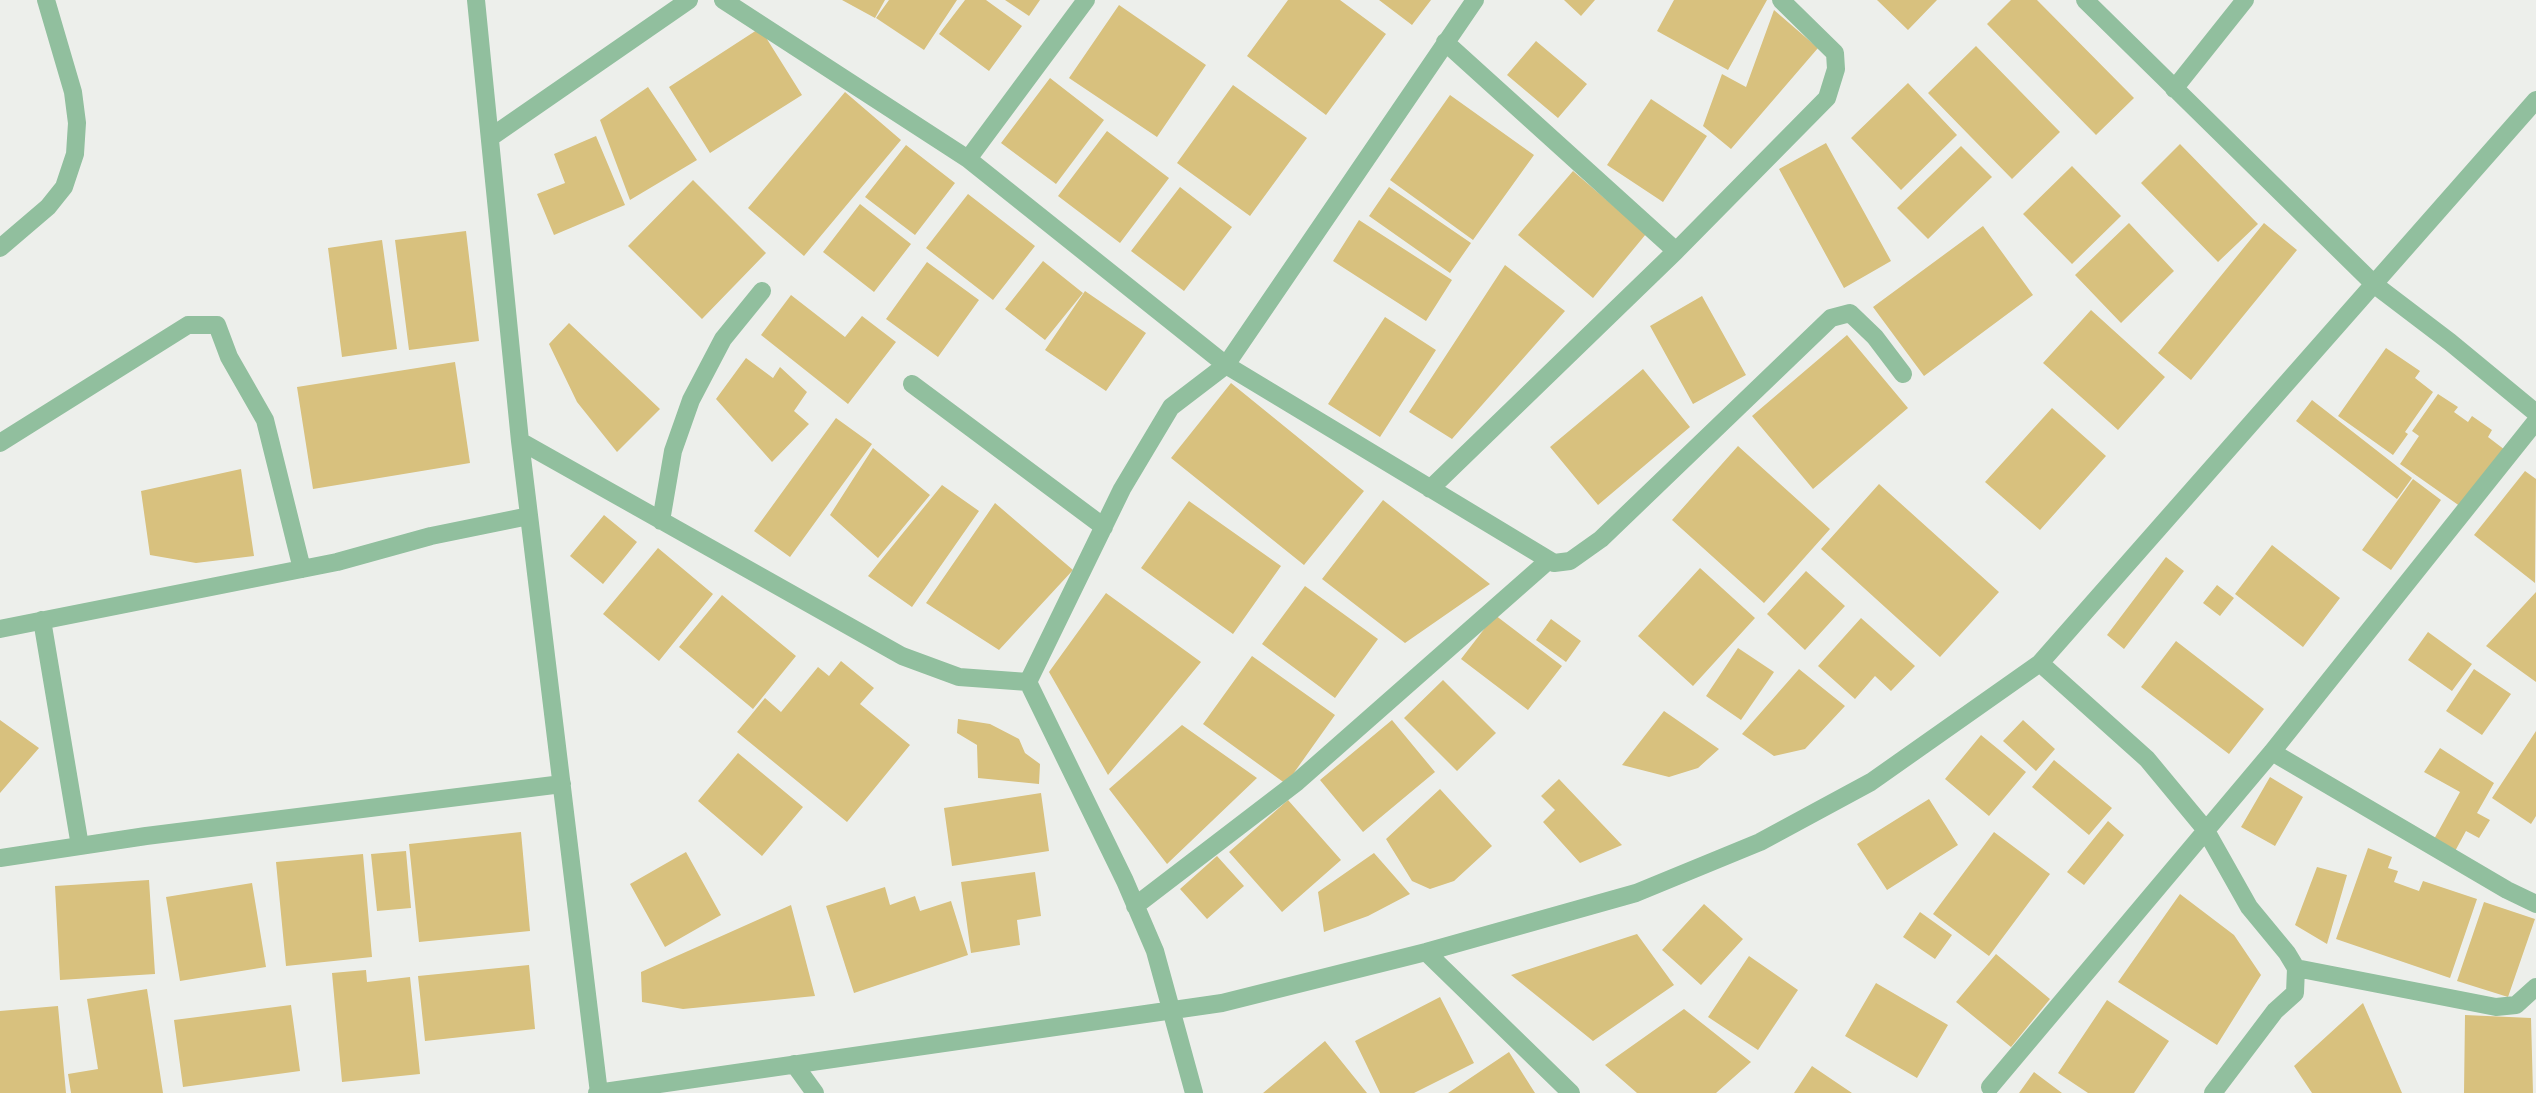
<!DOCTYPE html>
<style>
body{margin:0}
canvas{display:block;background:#edefeb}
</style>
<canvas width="2536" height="1093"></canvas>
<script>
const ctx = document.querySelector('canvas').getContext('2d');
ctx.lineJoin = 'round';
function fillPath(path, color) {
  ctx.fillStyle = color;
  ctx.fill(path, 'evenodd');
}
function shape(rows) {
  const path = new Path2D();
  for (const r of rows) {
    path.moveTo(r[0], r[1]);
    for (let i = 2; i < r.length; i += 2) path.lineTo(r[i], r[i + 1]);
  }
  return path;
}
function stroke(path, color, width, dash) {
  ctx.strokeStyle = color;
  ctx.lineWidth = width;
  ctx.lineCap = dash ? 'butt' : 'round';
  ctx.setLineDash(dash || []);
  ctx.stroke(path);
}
const building = shape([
 [842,0,885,0,875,18],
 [889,0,957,0,924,50,876,18],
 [965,0,986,0,1022,26,989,71,939,34],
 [1005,0,1040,0,1029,16],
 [1288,0,1340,0,1386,34,1326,115,1247,56],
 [1379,0,1431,0,1412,25],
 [1564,0,1595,0,1581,16],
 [1674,0,1767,0,1728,70,1657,31],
 [1877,0,1937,0,1908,30],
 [2011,0,2037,0,2134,98,2096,135,1987,24],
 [1119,5,1206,65,1157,137,1069,78],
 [1774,10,1818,48,1731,149,1703,126,1722,74,1746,87],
 [760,28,802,95,710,153,669,87],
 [1536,41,1587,84,1558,118,1507,75],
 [1976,46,2060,132,2012,179,1928,93],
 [1050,78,1104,120,1056,184,1001,143],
 [1908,83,1957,135,1901,190,1851,138],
 [1233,85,1307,138,1250,216,1177,163],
 [648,87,697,160,630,200,600,120],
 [845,92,901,140,804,256,748,208],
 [1450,95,1534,155,1473,240,1390,180],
 [1651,99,1707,136,1663,202,1607,165],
 [1107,131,1169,178,1120,243,1058,196],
 [596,136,625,205,554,235,537,194,565,183,554,154],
 [1826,143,1891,261,1844,288,1779,169],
 [2180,144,2258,224,2218,262,2141,183],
 [906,145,955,183,915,235,865,197],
 [1961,146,1992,177,1928,239,1897,208],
 [2072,166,2121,216,2072,264,2023,214],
 [1573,171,1646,234,1593,298,1518,235],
 [693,180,766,253,702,319,628,246],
 [1180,187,1232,227,1184,291,1131,251],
 [1389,187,1471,243,1450,273,1369,216],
 [968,194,1035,246,993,300,926,248],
 [860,204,911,244,874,292,823,252],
 [1359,220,1452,280,1426,321,1333,261],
 [2129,223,2174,271,2121,323,2075,275],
 [2264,223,2297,250,2191,380,2158,353],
 [1983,226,2033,295,1924,376,1873,307],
 [466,231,479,341,409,350,395,240],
 [382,240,397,349,342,357,328,248],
 [1043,261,1083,293,1045,340,1005,309],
 [927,262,979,300,938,357,886,319],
 [1505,265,1565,311,1452,439,1409,412],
 [1085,291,1146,333,1106,391,1045,350],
 [791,295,845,337,862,316,896,342,848,404,761,335],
 [1702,296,1746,375,1693,404,1650,326],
 [2091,310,2165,377,2118,430,2043,363],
 [1385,317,1436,350,1380,437,1328,404],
 [569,323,660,409,617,452,577,402,549,344],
 [1847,335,1908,408,1813,489,1752,416],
 [2386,348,2420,371,2415,378,2433,392,2405,432,2408,434,2393,455,2338,416],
 [746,358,773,378,780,367,807,392,794,411,809,424,772,462,716,399],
 [455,362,470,463,313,489,297,387],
 [1643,369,1690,427,1598,505,1550,447],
 [1231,383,1364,491,1304,565,1171,458],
 [2438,394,2458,407,2454,412,2468,422,2472,416,2492,430,2488,437,2505,450,2464,509,2400,464,2419,436,2412,431],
 [2312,400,2412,478,2397,499,2296,421],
 [2052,408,2106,456,2040,530,1985,482],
 [836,418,872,444,790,557,754,531],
 [1738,446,1830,529,1764,603,1672,520],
 [873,448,930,495,878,558,830,515],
 [241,469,254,556,196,563,150,555,141,491],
 [2525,471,2536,479,2535,583,2474,535],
 [2413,479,2441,500,2391,570,2362,550],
 [1879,484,1999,592,1940,657,1821,549],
 [942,485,979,511,912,607,868,576],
 [1383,500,1490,584,1405,643,1322,579],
 [1189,501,1281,566,1233,634,1141,568],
 [995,503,1073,570,999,650,926,603],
 [604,515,637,542,603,584,570,556],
 [2272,545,2340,598,2303,647,2235,594],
 [658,548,713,594,659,661,603,614],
 [2166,557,2184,571,2124,649,2107,635],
 [1700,568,1755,618,1693,686,1638,636],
 [1806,571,1845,606,1805,650,1767,614],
 [2217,585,2234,598,2220,616,2203,603],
 [1305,586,1378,639,1335,698,1262,644],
 [2536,592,2536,682,2486,646],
 [1106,593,1201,662,1108,775,1049,672],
 [722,595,796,656,753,709,679,647],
 [1495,615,1562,666,1528,710,1461,659],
 [1861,618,1915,666,1891,691,1875,676,1855,699,1818,666],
 [1551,619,1581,641,1566,662,1536,640],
 [2428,632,2472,664,2452,691,2408,660],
 [2176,641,2264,709,2229,754,2141,687],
 [1738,648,1774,672,1741,720,1706,696],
 [1252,656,1335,715,1286,784,1203,724],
 [841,661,874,688,860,704,910,745,847,822,737,732,765,698,781,712,818,667,829,676],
 [1799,669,1845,706,1805,749,1774,756,1742,734],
 [2474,669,2511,694,2482,735,2446,711],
 [1443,680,1496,733,1457,771,1404,718],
 [1664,711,1719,749,1698,768,1669,777,1622,765],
 [958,719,990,724,1019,739,1025,753,1040,764,1039,784,978,778,977,745,957,733],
 [0,720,39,748,0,793],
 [1392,720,1435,772,1363,832,1320,780],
 [2023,720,2055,749,2036,771,2003,741],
 [1182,725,1257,778,1167,864,1109,789],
 [2536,731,2536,816,2531,824,2492,798],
 [1981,735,2026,772,1989,816,1945,779],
 [2440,748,2494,783,2477,813,2490,820,2479,838,2466,831,2454,853,2433,841,2460,792,2424,772],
 [738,753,803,807,762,856,698,801],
 [2054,760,2112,808,2089,835,2032,787],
 [2270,777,2303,797,2275,846,2241,827],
 [1559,779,1622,845,1580,863,1543,822,1555,810,1541,796],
 [1440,789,1492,846,1454,881,1430,889,1412,881,1386,839],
 [1041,793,1049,851,952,866,944,808],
 [1929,799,1958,845,1887,890,1857,844],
 [1288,800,1341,860,1282,912,1229,852],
 [2108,821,2124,835,2084,885,2067,872],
 [521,832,530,931,419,942,409,844],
 [1994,832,2050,874,1989,956,1933,914],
 [2368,848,2392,857,2388,868,2398,871,2394,882,2419,891,2423,881,2477,899,2450,978,2336,939],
 [406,851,411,908,377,911,371,854],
 [686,852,721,915,665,947,630,884],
 [1374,853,1410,894,1368,916,1324,932,1318,892],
 [363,854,372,957,286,966,276,862],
 [1217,856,1244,886,1207,919,1180,889],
 [2317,867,2347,875,2327,944,2295,925],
 [1035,872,1041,916,1017,920,1020,945,971,953,961,882],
 [149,880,155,974,60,980,55,886],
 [252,883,266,967,180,981,166,897],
 [885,887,890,905,915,896,920,911,951,901,968,955,854,993,826,906],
 [2180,894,2234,935,2261,975,2217,1045,2118,982],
 [2484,902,2535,919,2508,997,2457,981],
 [1704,904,1743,939,1701,985,1662,950],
 [791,905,815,996,683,1009,642,1002,641,972],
 [1920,912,1952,935,1935,959,1903,937],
 [1637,934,1674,985,1593,1041,1511,975],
 [1996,954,2050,999,2011,1047,1956,1002],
 [1749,956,1798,990,1758,1050,1708,1017],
 [529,965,535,1029,425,1041,418,976],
 [366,970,367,982,410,977,420,1074,342,1082,332,973],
 [1876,983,1948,1025,1917,1078,1845,1036],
 [147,989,163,1093,71,1093,68,1074,98,1069,87,999],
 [1440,997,1474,1063,1414,1093,1380,1093,1355,1041],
 [2107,1000,2169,1041,2134,1093,2088,1093,2058,1073],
 [2363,1003,2402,1093,2312,1093,2294,1066],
 [291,1005,300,1071,183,1087,174,1020],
 [58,1006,66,1093,0,1093,0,1011],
 [1684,1009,1751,1062,1716,1093,1637,1093,1605,1065],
 [2465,1015,2531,1018,2533,1093,2464,1093],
 [1325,1041,1367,1093,1263,1093],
 [1509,1052,1535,1093,1448,1093],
 [1812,1066,1852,1093,1794,1093],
 [2034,1072,2062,1093,2019,1093]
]);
const minor = shape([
 [476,0,520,441,599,1093],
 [723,0,968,159,1226,365,1554,563,1570,561,1601,539,1831,318,1850,313,1875,337,1903,374],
 [2085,0,2375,285,2450,342,2536,413],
 [1445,42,1676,251],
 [2174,89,2245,0],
 [491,137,689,0],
 [968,159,1086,0],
 [0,248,48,207,64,187,75,154,77,123,73,92,46,0],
 [912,384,1104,527],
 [520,441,902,656,959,677,1028,682],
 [0,443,188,325,217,325,229,357,265,420,302,569],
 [1430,489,1676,251,1827,98,1836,69,1835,53,1781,0],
 [661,521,673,451,691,400,723,339,762,291],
 [42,620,80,846],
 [0,629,337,562,431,536,529,516],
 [2040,663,2147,759,2205,829,2249,907,2287,953,2296,968,2295,993,2275,1011,2213,1093],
 [2272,752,2507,890,2536,904],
 [0,858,146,836,562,784],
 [1135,906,1297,782,1548,561],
 [1426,952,1571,1093],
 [2296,968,2496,1007,2516,1005,2536,987],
 [794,1064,815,1093],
 [1990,1087,2272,752,2536,421],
 [597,1093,1222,1003,1426,952,1636,893,1760,842,1871,782,2040,663,2536,100],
 [1194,1093,1155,951,1125,881,1028,682,1122,489,1171,407,1226,365,1475,0]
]);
fillPath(building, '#d8c17e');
stroke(minor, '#91bf9e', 18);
</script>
